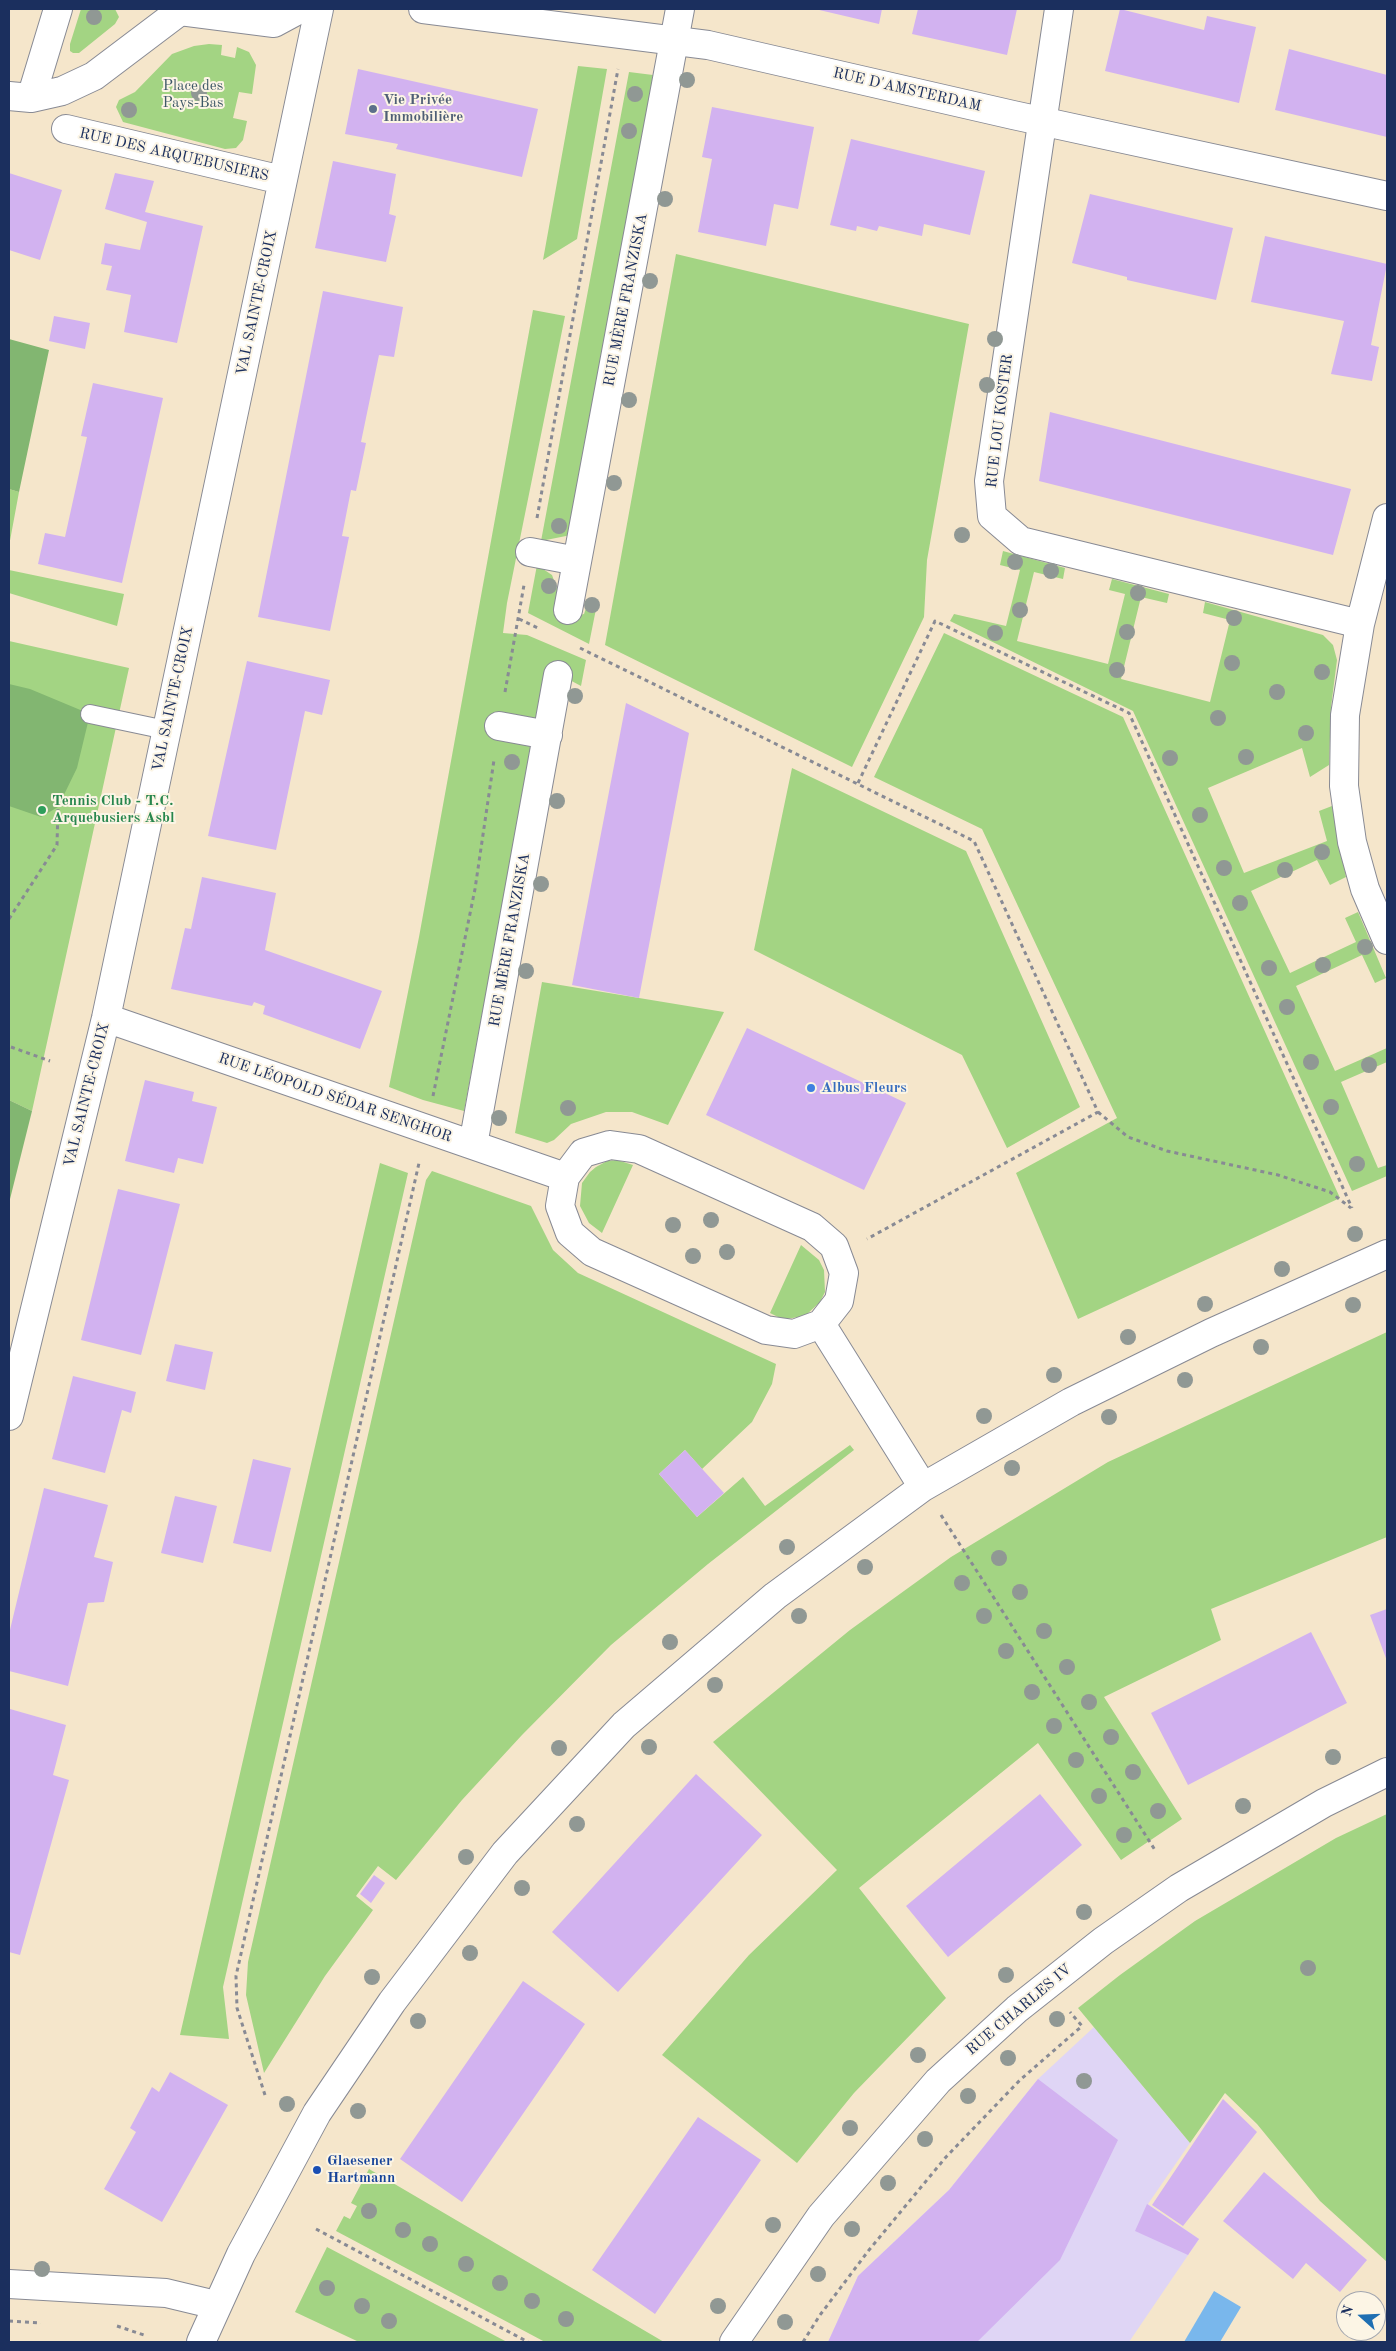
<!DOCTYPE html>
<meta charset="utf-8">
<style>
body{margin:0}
#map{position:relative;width:1396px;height:2351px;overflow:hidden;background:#f5e6cb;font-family:"Old Standard TT",serif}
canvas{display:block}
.frame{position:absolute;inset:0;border:10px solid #1b2f5e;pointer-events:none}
.north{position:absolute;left:1336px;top:2291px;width:50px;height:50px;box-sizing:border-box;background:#fcf5e5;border:1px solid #a2a6af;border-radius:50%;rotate:290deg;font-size:14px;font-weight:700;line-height:20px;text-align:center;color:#1b2f5e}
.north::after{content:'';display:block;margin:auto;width:18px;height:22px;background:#1f6fb2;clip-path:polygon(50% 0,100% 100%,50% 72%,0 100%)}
</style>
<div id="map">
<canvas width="1396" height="2351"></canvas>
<div class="frame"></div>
<div class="north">N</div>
</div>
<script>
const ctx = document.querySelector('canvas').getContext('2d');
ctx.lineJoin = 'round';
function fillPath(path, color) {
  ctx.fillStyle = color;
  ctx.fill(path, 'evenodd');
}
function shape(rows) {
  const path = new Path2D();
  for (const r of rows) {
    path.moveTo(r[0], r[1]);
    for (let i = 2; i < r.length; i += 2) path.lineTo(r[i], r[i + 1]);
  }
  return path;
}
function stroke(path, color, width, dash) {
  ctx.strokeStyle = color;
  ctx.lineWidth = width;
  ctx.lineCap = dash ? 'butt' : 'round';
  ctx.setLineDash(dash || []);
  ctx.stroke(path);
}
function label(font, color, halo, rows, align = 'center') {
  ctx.font = font + ' "Old Standard TT",serif';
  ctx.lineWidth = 4;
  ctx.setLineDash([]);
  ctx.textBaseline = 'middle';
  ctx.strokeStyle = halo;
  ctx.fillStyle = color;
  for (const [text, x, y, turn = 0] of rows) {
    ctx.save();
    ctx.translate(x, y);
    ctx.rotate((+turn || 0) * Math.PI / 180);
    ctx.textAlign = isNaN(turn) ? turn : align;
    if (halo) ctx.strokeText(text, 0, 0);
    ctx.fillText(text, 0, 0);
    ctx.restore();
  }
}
const built = shape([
 [1094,2027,1190,2143,1148,2204,1199,2239,1129,2342,828,2342,858,2276,949,2190,1038,2079]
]);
const green = shape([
 [81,9,115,9,119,17,115,24,79,53,73,53,70,51,70,44],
 [209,44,222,45,221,55,235,58,237,47,249,52,256,65,252,94,239,92,233,118,247,121,243,140,236,148,225,149,123,122,116,107,119,100,135,92,172,54,194,46],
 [578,66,607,69,577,239,543,260],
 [629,72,653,75,571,535,541,541],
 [676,254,969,324,927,560,924,617,852,767,605,645],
 [533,310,565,316,507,603,503,633,527,635,586,660,581,686,566,678,545,677,464,1111,423,1100,389,1087,419,937],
 [9,489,19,492,9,546],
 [1003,551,1065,568,1063,579,1034,572,1017,641,1108,664,1125,594,1109,590,1112,579,1169,594,1167,603,1141,597,1121,679,1210,702,1230,620,1203,613,1205,602,1323,635,1333,645,1337,660,1331,707,1329,765,1310,777,1302,748,1208,788,1244,873,1327,841,1319,811,1332,806,1346,877,1330,885,1317,860,1251,891,1290,973,1356,942,1345,918,1358,912,1386,978,1375,983,1362,955,1296,986,1335,1071,1387,1048,1387,1062,1341,1082,1378,1168,1387,1165,1387,1176,1352,1191,1133,711,950,621,954,614,1006,626,1020,570,1000,565],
 [537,565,552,575,559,594,575,616,584,614,586,608,596,609,589,644,528,613],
 [9,570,124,594,117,626,9,593],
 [944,633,1123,717,1340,1198,1078,1319,1016,1173,1117,1118,982,829,874,777],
 [9,641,129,668,32,1111,9,1100],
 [792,768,966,851,1080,1107,1007,1148,962,1055,754,950],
 [542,982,724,1012,668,1125,632,1112,606,1112,571,1124,554,1140,547,1143,515,1133],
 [617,1160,633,1165,602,1233,589,1223,580,1206,582,1183,590,1172,596,1167,607,1161],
 [380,1163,408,1173,223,1987,229,2039,180,2035],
 [432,1171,531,1206,553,1250,578,1273,776,1364,772,1384,752,1422,702,1469,685,1450,659,1474,697,1517,743,1477,765,1506,850,1445,854,1450,708,1564,611,1645,522,1735,462,1800,396,1880,378,1866,356,1896,373,1910,325,1976,264,2073,246,1995,248,1962,426,1180],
 [801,1245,819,1260,824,1270,825,1292,820,1302,805,1316,786,1319,778,1317,770,1313],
 [1387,1332,1387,1537,1211,1609,1221,1640,1104,1697,1182,1819,1121,1860,1038,1743,859,1888,946,1998,854,2093,797,2163,662,2055,749,1955,837,1870,713,1742,850,1630,951,1557,1108,1462],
 [1387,1814,1387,2262,1320,2201,1257,2124,1225,2093,1190,2143,1078,2008,1120,1975,1195,1921,1336,1838],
 [369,2169,664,2342,545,2342,336,2231,344,2216,350,2219,357,2206,351,2203],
 [327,2247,507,2342,359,2342,295,2312]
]);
const forest = shape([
 [9,339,49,350,19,492,9,489],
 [9,684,30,689,90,714,77,768,58,807,41,817,9,806],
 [9,1100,32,1111,9,1203]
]);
const water = shape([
 [1214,2291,1241,2307,1220,2342,1184,2342]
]);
const building = shape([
 [815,9,882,9,879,24],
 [918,9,1017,9,1007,55,912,34],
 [1120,9,1204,30,1207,16,1256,27,1239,103,1105,71],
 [1289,49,1387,75,1387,137,1275,110],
 [358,69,538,109,522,177,396,149,398,144,345,134],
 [712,107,814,127,798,209,774,204,766,246,698,232,712,159,702,157],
 [851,139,985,171,970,235,924,224,922,236,879,226,877,231,857,226,856,231,830,225],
 [333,161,396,174,389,214,396,216,386,262,315,248],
 [9,173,62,190,40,260,9,250],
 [115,173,154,181,145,212,203,226,177,343,124,332,131,295,106,290,112,266,101,264,105,243,140,250,147,222,105,209],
 [1090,194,1233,228,1216,300,1127,280,1127,277,1072,263],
 [1265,236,1387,264,1371,345,1379,347,1372,381,1331,374,1344,321,1251,302],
 [323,291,403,307,394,357,379,355,361,442,366,443,356,491,351,490,342,536,349,537,330,631,258,617],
 [54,316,90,323,85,349,49,341],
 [93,383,163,398,122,583,38,564,45,533,65,537,87,437,81,436],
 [1050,412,1351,489,1333,555,1039,481],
 [247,661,330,680,322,715,305,711,276,850,208,836],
 [626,703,689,733,639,998,572,985],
 [202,877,276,893,265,950,382,991,360,1049,263,1014,265,1006,254,1002,252,1006,171,989,185,928,191,929],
 [747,1028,906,1103,864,1190,706,1115],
 [145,1080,194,1092,192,1101,217,1107,203,1164,178,1158,174,1173,125,1161],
 [118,1189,180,1204,141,1355,81,1340],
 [175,1344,213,1352,205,1390,166,1381],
 [73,1376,136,1392,131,1413,122,1410,105,1473,52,1459],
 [685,1450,724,1493,697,1517,659,1474],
 [253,1459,291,1468,271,1552,233,1543],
 [44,1488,108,1505,94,1557,113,1562,104,1602,88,1603,68,1686,9,1671,9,1634],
 [175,1496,217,1506,203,1563,161,1553],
 [1387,1609,1387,1661,1370,1615],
 [1311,1632,1347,1703,1188,1785,1151,1713],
 [10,1709,66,1725,53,1775,69,1780,20,1955,9,1952],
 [696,1774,762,1835,618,1992,552,1932],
 [1040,1794,1082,1845,948,1957,906,1906],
 [374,1875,385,1883,371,1903,360,1894],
 [523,1981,585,2024,462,2202,400,2159],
 [170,2072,228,2105,162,2222,104,2189,136,2132,130,2128,152,2087,159,2092],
 [1038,2079,1118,2140,1060,2260,977,2342,828,2342,858,2276,949,2190],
 [1223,2099,1257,2132,1183,2226,1152,2205],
 [698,2117,761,2160,655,2314,592,2270],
 [1264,2172,1367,2260,1340,2292,1306,2263,1293,2279,1223,2221],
 [1147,2204,1199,2239,1188,2255,1135,2231]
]);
const path = shape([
 [537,518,618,69],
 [519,619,538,628],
 [580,648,974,841,1098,1112,867,1239],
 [505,692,524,585],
 [858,783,935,621,1129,713,1352,1208],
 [9,919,57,845,58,807],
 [11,1047,50,1061],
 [433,1096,475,889,494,760],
 [1098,1112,1128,1137,1167,1151,1278,1175,1330,1192,1351,1208],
 [941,1515,1155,1850],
 [265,2095,237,2008,236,1976,419,1163],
 [316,2229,528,2342],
 [9,2321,41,2323],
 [117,2326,147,2336],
 [803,2342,820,2315,869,2250,946,2157,1020,2080,1082,2026,1070,2012]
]);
const service = shape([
 [90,714,166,730]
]);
const minor = shape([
 [1059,9,989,481,992,516,1021,541,1360,624],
 [9,96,31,98,62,91,94,76,180,11],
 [31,98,58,9],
 [66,129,282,180],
 [1387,518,1360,624,1345,715,1344,786,1352,842,1365,889,1387,940],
 [530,552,577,561],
 [568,610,680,9],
 [499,726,548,735],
 [106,1018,565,1177],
 [473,1145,558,675],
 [610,1145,639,1149,812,1227,834,1246,844,1273,839,1301,821,1324,794,1334,766,1330,592,1252,570,1233,560,1206,565,1177,583,1153,610,1145],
 [821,1324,923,1487],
 [9,1416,106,1018,319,9],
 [9,2284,166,2293,216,2305],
 [201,2342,241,2254,317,2113,392,2002,505,1853,624,1725,775,1596,923,1487,1071,1402,1211,1333,1387,1254],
 [734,2342,821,2216,938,2081,1017,2009,1103,1941,1179,1888,1324,1803,1387,1772]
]);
const tertiary = shape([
 [175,9,180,11,274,23,300,9],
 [423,9,708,45,1013,115,1387,196]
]);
const trees = [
 [94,17],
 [687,80],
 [199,93],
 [635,94],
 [129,110],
 [629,131],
 [665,199],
 [650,281],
 [995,339],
 [987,385],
 [629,400],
 [614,483],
 [559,526],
 [962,535],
 [1015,562],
 [1051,571],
 [549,586],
 [1138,593],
 [592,605],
 [1020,610],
 [1234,618],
 [1127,632],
 [995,633],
 [1232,663],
 [1117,670],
 [1322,672],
 [1277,692],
 [575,696],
 [1218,718],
 [1306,733],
 [1246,757],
 [1170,758],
 [512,762],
 [557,801],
 [1200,815],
 [1322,852],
 [1224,868],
 [1285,870],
 [541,884],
 [1240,903],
 [1365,947],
 [1323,965],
 [1269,968],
 [526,971],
 [1287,1007],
 [1311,1062],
 [1369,1065],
 [1331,1107],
 [568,1108],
 [499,1118],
 [1357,1164],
 [711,1220],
 [673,1225],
 [1355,1234],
 [727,1252],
 [693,1256],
 [1282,1269],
 [1205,1304],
 [1353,1305],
 [1128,1337],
 [1261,1347],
 [1054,1375],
 [1185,1380],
 [984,1416],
 [1109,1417],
 [1012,1468],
 [787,1547],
 [999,1558],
 [865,1567],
 [962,1583],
 [1020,1592],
 [799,1616],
 [984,1616],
 [1044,1631],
 [670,1642],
 [1006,1651],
 [1067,1667],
 [715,1685],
 [1032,1692],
 [1089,1702],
 [1054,1726],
 [1111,1737],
 [649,1747],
 [559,1748],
 [1333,1757],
 [1076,1760],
 [1133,1772],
 [1099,1796],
 [1243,1806],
 [1158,1811],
 [577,1824],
 [1124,1835],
 [466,1857],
 [522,1888],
 [1084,1912],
 [470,1953],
 [1308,1968],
 [1006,1975],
 [372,1977],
 [1057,2019],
 [418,2021],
 [918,2055],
 [1008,2058],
 [1084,2081],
 [968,2096],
 [287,2104],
 [358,2111],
 [850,2128],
 [925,2139],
 [888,2183],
 [369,2211],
 [773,2225],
 [852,2229],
 [403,2230],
 [430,2244],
 [466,2264],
 [42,2269],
 [818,2274],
 [500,2283],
 [327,2288],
 [532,2301],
 [362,2306],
 [718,2306],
 [566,2319],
 [389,2321],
 [785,2322]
];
const markers = [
 [373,109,5,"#5c6f8a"],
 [42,810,5,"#2e9e5b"],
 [811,1088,5,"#3f7fe0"],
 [317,2170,5,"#1a4fb4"]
];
const parkNames = [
 ["Place des",193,86],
 ["Pays-Bas",193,103]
];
const streetNames = [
 ["RUE D'AMSTERDAM",907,90,13],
 ["RUE DES ARQUEBUSIERS",174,155,13],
 ["RUE MÈRE FRANZISKA",626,300,-79],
 ["VAL SAINTE-CROIX",257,303,-78],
 ["RUE LOU KOSTER",1000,421,-83],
 ["VAL SAINTE-CROIX",173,699,-78],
 ["RUE MÈRE FRANZISKA",510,940,-80],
 ["VAL SAINTE-CROIX",87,1095,-76],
 ["RUE LÉOPOLD SÉDAR SENGHOR",335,1098,19],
 ["RUE CHARLES IV",1019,2010,-40]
];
const serviceNames = [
 ["Vie Privée",383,100],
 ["Immobilière",383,117]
];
const leisureNames = [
 ["Tennis Club - T.C.",52,801],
 ["Arquebusiers Asbl",52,818]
];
const shopNames = [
 ["Albus Fleurs",821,1088]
];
const transitNames = [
 ["Glaesener",327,2161],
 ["Hartmann",327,2178]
];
fillPath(built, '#dfd5f5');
fillPath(green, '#a3d483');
fillPath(forest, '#82b671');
fillPath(water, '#79b7ec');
fillPath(building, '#d2b2f0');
stroke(service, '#888a94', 20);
stroke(minor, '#888a94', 30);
stroke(tertiary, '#888a94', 30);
stroke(path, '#888a94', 3, [4, 4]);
stroke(service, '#fff', 18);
stroke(minor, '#fff', 28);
stroke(tertiary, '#fff', 28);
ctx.fillStyle = '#909894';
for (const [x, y] of trees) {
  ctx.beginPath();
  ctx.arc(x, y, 8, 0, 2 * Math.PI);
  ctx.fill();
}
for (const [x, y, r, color] of markers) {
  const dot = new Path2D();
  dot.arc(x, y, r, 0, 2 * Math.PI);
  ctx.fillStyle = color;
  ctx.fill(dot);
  stroke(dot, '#fcf5e5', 2);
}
label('15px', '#3d5867', '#fcf5e5', parkNames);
label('15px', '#1b2f5e', '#fcf5e5', streetNames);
label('bold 15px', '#4e5e75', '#fcf5e5', serviceNames, 'left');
label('bold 15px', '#27864d', '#fcf5e5', leisureNames, 'left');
label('bold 15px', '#366cbe', '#fcf5e5', shopNames, 'left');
label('bold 15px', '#164399', '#fcf5e5', transitNames, 'left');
</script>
